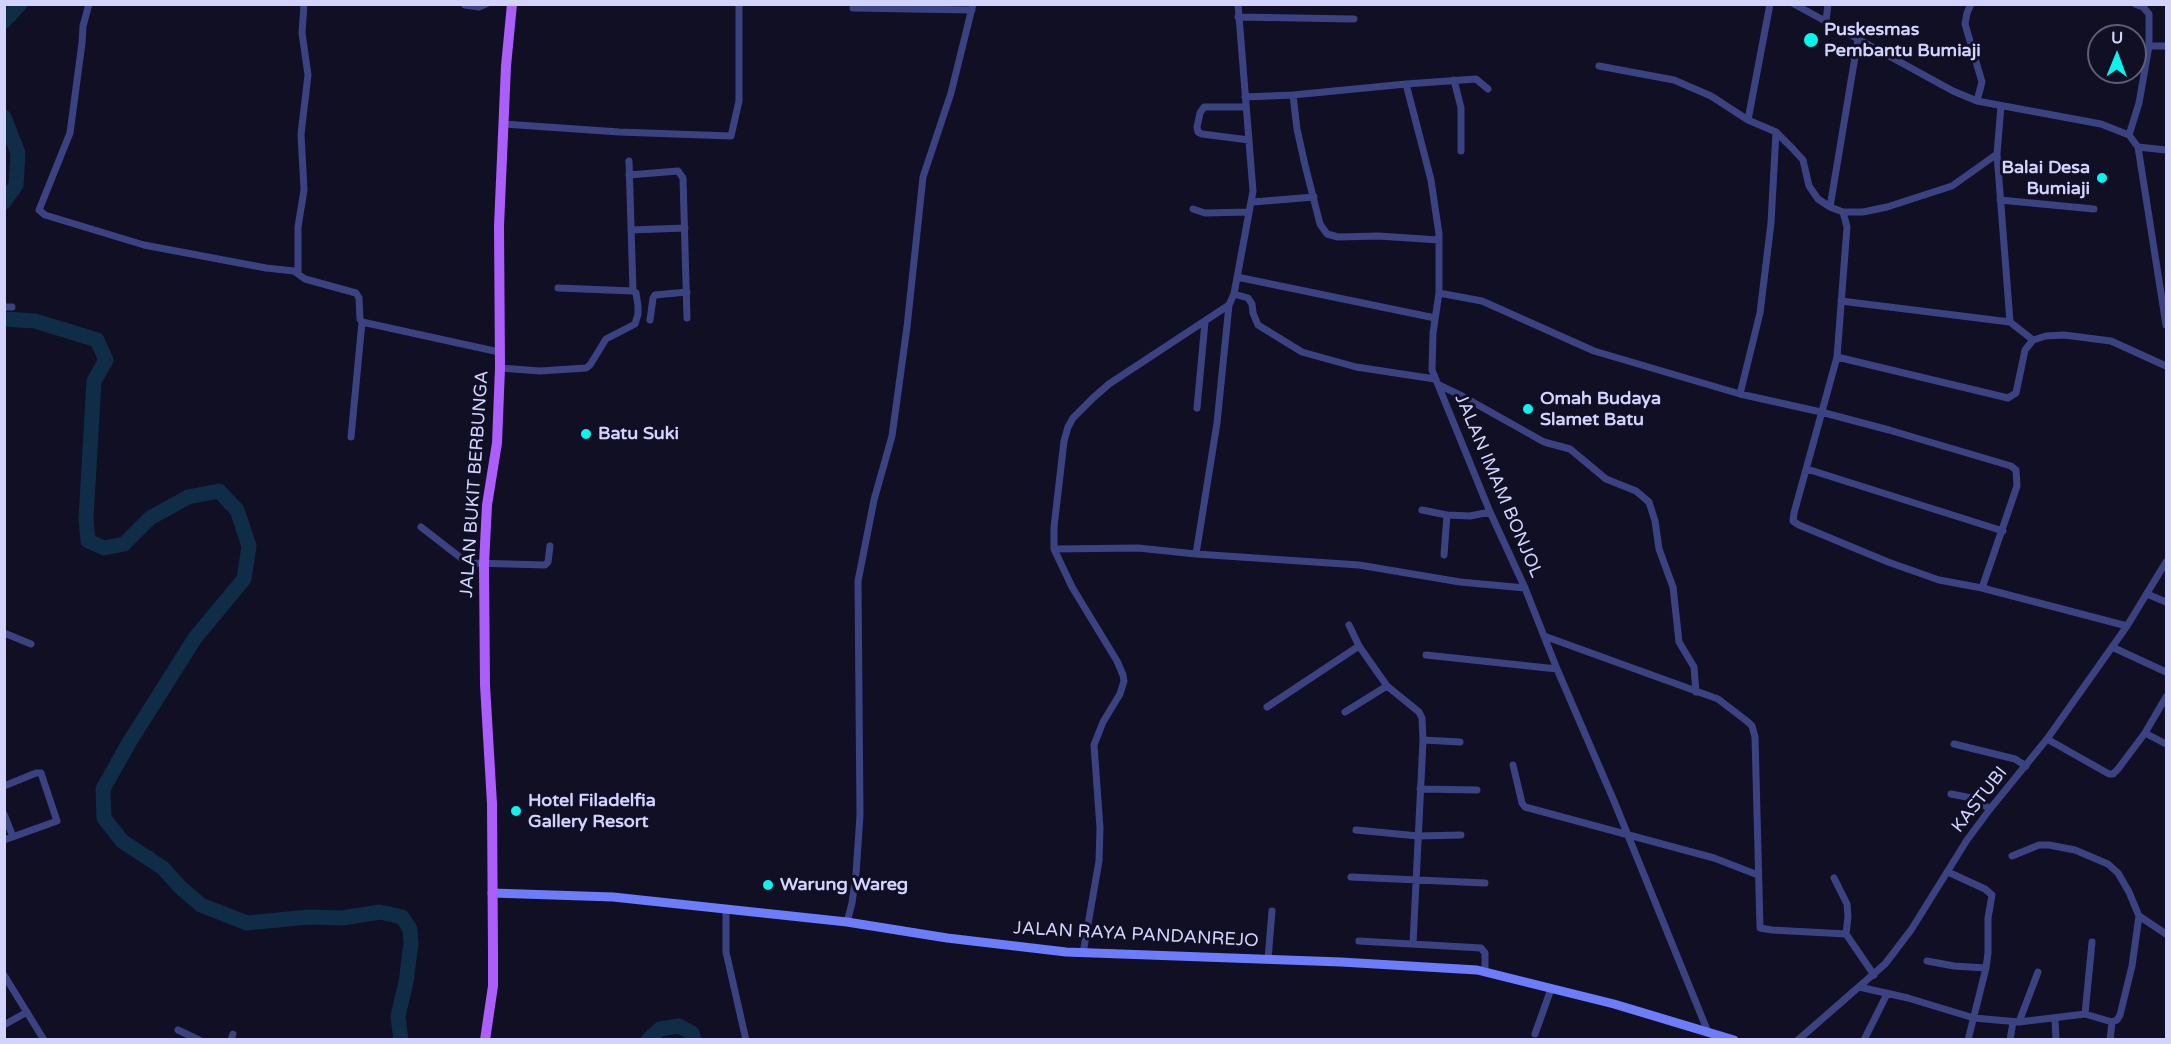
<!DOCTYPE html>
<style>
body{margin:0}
#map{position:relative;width:2171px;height:1044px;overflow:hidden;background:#100f24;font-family:"Varela Round",sans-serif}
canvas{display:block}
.frame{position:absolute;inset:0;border:6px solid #d3d4fe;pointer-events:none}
.north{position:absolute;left:2087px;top:24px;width:60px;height:60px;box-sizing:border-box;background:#100f24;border:2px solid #5e5e7b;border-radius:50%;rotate:1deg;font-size:16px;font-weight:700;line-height:24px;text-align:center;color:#d3d4fe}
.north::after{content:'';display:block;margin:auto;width:21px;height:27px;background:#08f5ed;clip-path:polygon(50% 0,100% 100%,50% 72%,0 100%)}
</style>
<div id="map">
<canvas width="2171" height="1044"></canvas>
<div class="frame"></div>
<div class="north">U</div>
</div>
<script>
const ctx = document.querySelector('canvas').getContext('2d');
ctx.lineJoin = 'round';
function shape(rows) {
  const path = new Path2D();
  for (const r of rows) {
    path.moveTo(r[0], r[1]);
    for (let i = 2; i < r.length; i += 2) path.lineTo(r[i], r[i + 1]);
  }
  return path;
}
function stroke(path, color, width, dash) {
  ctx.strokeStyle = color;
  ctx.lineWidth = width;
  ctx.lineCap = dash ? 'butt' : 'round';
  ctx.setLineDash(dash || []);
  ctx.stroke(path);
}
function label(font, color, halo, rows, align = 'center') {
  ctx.font = font + ' "Varela Round",sans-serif';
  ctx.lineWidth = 6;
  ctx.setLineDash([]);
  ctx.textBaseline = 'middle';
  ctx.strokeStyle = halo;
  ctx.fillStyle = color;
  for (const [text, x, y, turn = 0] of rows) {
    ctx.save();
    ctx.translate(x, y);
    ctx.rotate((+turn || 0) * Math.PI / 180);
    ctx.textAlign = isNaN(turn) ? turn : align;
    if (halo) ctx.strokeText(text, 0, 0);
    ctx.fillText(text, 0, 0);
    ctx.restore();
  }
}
const river = shape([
 [4,21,20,4],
 [4,117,18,153,16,185,4,202],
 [4,319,35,321,97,340,106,360,94,381,86,519,88,541,104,548,124,544,150,518,188,497,219,491,237,510,249,546,244,579,195,638,130,741,103,789,104,818,122,841,163,868,181,888,201,905,247,923,309,917,342,918,380,912,402,917,410,929,411,944,406,982,398,1016,401,1040],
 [648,1040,660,1029,679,1026,692,1033,694,1040]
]);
const minor = shape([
 [89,4,83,26,82,43,70,133,39,210,45,215,144,245,266,268,294,271,305,279,356,293,359,298,360,319,362,322,351,437],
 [1770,4,1748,120,1776,132,1792,148,1803,160,1809,186,1818,199,1830,207,1843,212,1863,212,1887,207,1952,186,1997,154,2001,106],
 [1794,4,1953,91,1977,101,2101,124,2129,135,2138,147,2166,325],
 [1971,4,1967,13,1965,24,1982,82,1977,101],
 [2135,4,2143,7,2149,14,2149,46],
 [465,5,479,7,486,4],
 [853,8,972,10],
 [1238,17,1354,19],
 [1826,21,1828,4],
 [1599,66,1674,80,1711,96,1748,120],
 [1454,80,1461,108,1461,151],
 [1406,84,1476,79,1488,89],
 [1293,95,1297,129,1305,165,1320,224,1327,234,1338,237,1378,236,1439,240],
 [1245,97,1293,95,1406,84,1431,180,1439,234,1439,293,1433,333,1432,370,1490,512,1525,588,1557,669,1614,801,1708,1032],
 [1246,107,1204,107,1200,113,1197,127,1198,132,1202,134,1249,140],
 [504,124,619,132,731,136,739,101,739,4],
 [2129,135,2139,103,2149,46,2166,46],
 [2138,147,2166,150],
 [1997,154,2010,322,2033,340,2046,336,2064,335,2111,341,2166,366],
 [629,161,633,291],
 [629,175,678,171,683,178,687,318],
 [2000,200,2094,209],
 [1253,202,1314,197],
 [1830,207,1858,39],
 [1193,209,1205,213,1249,212],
 [1843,212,1847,227,1837,357,1794,513,1793,521,1799,525,1888,562,1939,580,1982,588,2127,626],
 [631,230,685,228],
 [298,273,298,227,304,190,301,134,308,75,302,33,304,4],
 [1237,277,1435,318],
 [1439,293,1482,301,1594,351,1740,394,1821,412,1889,430,2011,466,2016,470,2017,486,1982,588],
 [1234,294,1248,298,1252,304,1253,313,1258,325,1302,352,1356,367,1435,379],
 [1841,301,2010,322],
 [1229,305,1217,423,1196,554,1359,565,1460,582,1525,588],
 [4,307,12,307],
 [650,320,653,298,655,295,687,292],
 [362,322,499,352],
 [1837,357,2008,398,2016,393,2025,350,2033,340],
 [500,368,540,371,586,368,590,365,606,339,635,324,638,314,638,306,636,293,633,291,558,288],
 [1439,385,1462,396,1544,442,1570,449,1606,479,1636,491,1649,502,1655,521,1659,549,1673,587,1679,642,1694,667,1696,692],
 [1740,394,1760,313,1771,223,1776,132],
 [1197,408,1205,322],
 [1807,469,2003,531],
 [1422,510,1447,515,1470,516,1490,512],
 [421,527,461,558,473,563,545,565,548,562,550,546],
 [1054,549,1138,548,1196,554],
 [1444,555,1447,515],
 [2147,594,2166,602],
 [4,633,31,644],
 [1544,636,1718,699,1748,722,1752,726,1755,737,1760,928,1772,930,1846,934,1874,975],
 [1359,646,1387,686],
 [2112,647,2166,672],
 [1426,655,1557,669],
 [1267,707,1359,646,1349,625],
 [1345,712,1387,686,1419,712,1422,718,1423,740,1413,944],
 [2145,733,2166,697],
 [2047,739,2109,774,2113,774,2118,769,2145,733,2166,744],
 [1423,740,1460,742],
 [1954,744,2015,759,2026,766],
 [1513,765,1522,803,1525,807,1714,858,1758,875],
 [4,786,36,773,41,773,57,821,4,840],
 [1420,789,1477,790],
 [1951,794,1972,798,1990,809],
 [4,814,13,837],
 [1356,830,1418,836,1461,835],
 [2012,856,2039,845,2049,845,2075,850,2108,864,2118,873,2129,892,2139,916,2166,934],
 [1948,872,1985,889,1992,895,1988,918,1988,953,1986,968],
 [1351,877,1485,883],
 [1834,878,1847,904,1848,917,1846,934],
 [726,910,726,952,746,1040],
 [847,922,852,903,856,874,860,815,858,581,874,500,892,436,907,327,923,177,951,93,973,4],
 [1359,941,1481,948,1485,953,1485,971],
 [1083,953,1099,861,1100,828,1094,745,1103,722,1120,694,1124,681,1123,675,1117,661,1072,587,1054,549,1054,527,1064,441,1068,427,1073,418,1093,398,1109,384,1229,305,1234,294,1253,191,1238,4],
 [1268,959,1272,911],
 [1927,961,1954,966,1986,968,1968,1040],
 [4,975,44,1040],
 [1859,987,1908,998,1974,1018,2019,1022,2085,1014,2112,1022,2110,1040],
 [2085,1014,2092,942],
 [2055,1018,2056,1040],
 [2019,1022,2038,972],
 [2112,1022,2117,1020,2120,1015,2132,966,2139,916],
 [4,1025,27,1012],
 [178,1030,199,1040],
 [1535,1034,1551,989],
 [231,1040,233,1034],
 [1798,1040,1885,964,1911,930,1967,840,1990,809,2047,739,2127,626,2166,562],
 [1864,1040,1887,994],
 [2010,1040,2013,1022]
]);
const secondary = shape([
 [492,893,613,897,847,922,947,938,1066,952,1341,962,1477,970,1614,1004,1734,1040]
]);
const primary = shape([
 [485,1040,493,986,493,952,492,804,485,685,484,564,487,505,497,443,500,368,499,226,506,66,512,4]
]);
const markers = [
 [1811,40,8,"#08f5ed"],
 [2102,178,6,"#08f5ed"],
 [1528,409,6,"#08f5ed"],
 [586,434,6,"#08f5ed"],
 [516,811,6,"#08f5ed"],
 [768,885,6,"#08f5ed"]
];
const poiNames = [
 ["Puskesmas",1824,30],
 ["Pembantu Bumiaji",1824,51],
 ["Balai Desa",2090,168,"right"],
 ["Bumiaji",2090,189,"right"],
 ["Omah Budaya",1540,399],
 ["Slamet Batu",1540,420],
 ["Batu Suki",598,434],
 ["Hotel Filadelfia",528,801],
 ["Gallery Resort",528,822],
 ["Warung Wareg",780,885]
];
const streetNames = [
 ["JALAN BUKIT BERBUNGA",475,484,-86],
 ["JALAN IMAM BONJOL",1498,486,67],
 ["KASTUBI",1980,800,-52],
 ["JALAN RAYA PANDANREJO",1136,935,3]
];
stroke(river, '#0f2d47', 15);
stroke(minor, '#3b4281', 7);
stroke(secondary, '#6d7cfa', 9);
stroke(primary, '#ab5efa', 10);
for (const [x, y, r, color] of markers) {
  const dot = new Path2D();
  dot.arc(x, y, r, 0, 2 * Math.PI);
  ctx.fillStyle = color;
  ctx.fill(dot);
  stroke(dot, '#100f24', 2);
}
label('bold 18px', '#d3d4fe', '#100f24', poiNames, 'left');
label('18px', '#d3d4fe', '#100f24', streetNames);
</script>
